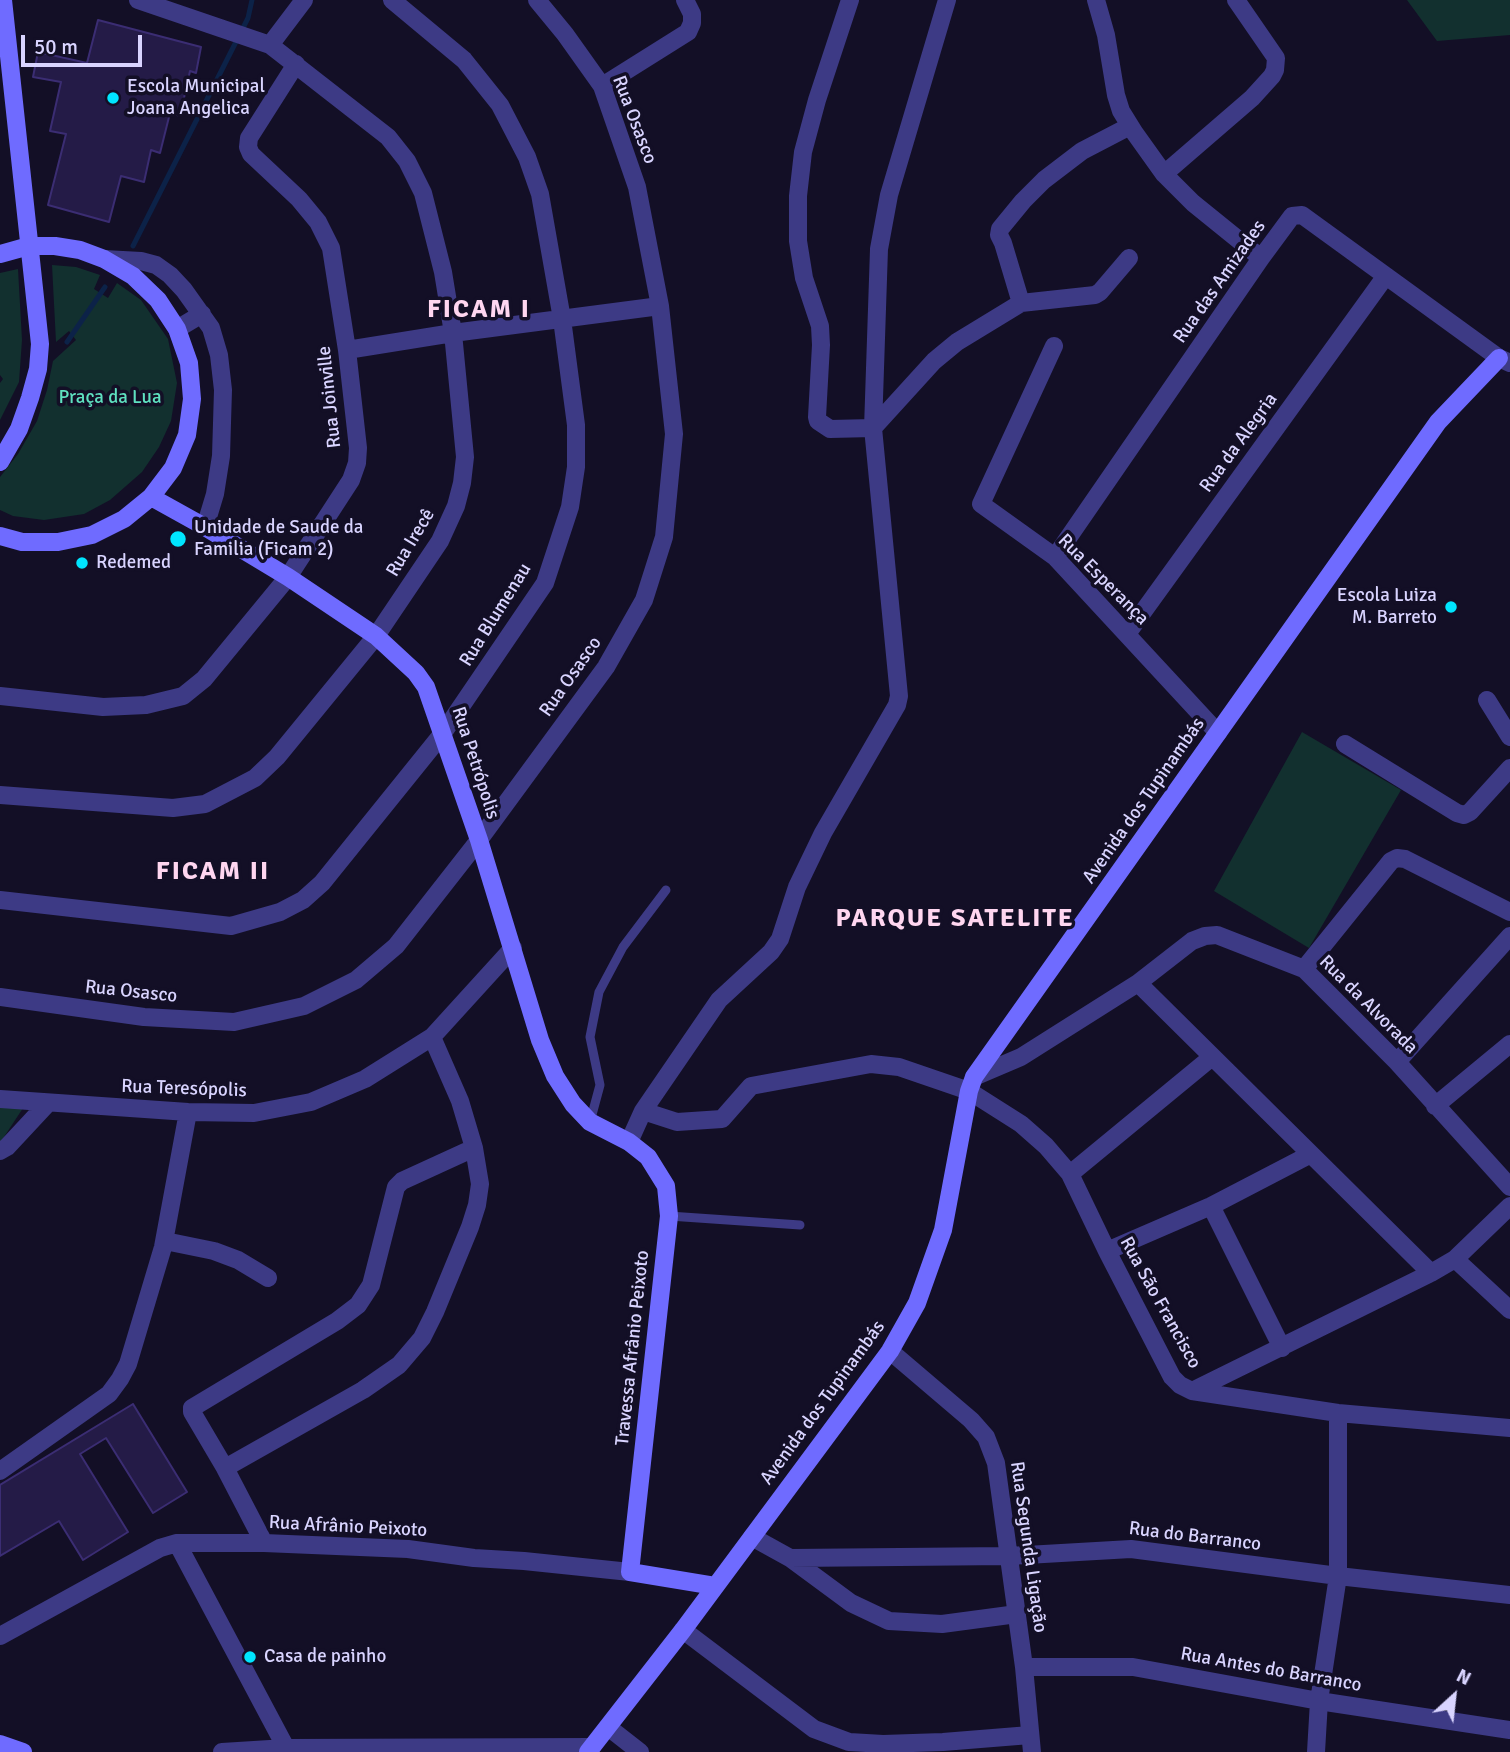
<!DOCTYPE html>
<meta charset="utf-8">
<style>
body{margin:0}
#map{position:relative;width:1510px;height:1752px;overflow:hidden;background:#130f26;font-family:Signika,sans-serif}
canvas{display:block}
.north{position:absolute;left:1419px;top:1661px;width:70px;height:70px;-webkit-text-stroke:5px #130f26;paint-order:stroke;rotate:27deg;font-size:19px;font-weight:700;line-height:28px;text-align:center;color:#d9d4ff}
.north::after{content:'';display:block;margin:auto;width:24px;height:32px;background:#d9d4ff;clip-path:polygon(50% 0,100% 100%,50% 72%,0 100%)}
.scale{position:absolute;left:21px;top:35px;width:121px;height:32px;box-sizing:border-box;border:4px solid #d9d4ff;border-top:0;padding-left:9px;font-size:21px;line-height:24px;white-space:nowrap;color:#d9d4ff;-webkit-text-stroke:5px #130f26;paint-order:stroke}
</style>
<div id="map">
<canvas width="1510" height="1752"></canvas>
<div class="north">N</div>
<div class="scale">50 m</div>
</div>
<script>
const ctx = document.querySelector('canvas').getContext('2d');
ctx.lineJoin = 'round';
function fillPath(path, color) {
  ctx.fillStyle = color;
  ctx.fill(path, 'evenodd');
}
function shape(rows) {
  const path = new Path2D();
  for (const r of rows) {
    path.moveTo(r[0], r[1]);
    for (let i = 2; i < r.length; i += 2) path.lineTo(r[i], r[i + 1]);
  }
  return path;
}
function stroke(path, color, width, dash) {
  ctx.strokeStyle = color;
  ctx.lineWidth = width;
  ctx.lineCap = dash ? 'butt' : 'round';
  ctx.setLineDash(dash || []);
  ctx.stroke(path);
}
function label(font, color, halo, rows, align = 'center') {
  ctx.font = font + ' Signika,sans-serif';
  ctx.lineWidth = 7;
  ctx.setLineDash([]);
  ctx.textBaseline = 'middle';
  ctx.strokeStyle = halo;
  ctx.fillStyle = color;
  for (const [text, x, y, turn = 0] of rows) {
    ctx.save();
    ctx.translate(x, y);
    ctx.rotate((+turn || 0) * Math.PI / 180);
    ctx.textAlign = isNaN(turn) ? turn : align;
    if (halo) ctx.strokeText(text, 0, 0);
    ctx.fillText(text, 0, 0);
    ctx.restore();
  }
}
const green = shape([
 [1407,0,1510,0,1510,35,1437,41],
 [52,265,76,267,100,275,94,289,108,298,117,283,141,300,168,339,177,383,171,421,159,447,142,472,110,500,84,514,44,520,13,516,0,510,0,477,18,454,37,421,47,390,53,361,76,340,69,331,56,342],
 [18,269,22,340,19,382,0,420,0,383,3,379,0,375,0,273],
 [1302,732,1401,790,1309,948,1214,891],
 [0,1101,27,1102,0,1143]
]);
const stream = shape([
 [133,246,248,18,252,0],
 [67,342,105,287]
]);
const building = shape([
 [98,20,201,47,196,73,190,71,180,116,170,113,160,153,151,150,144,182,121,176,109,222,48,205,66,134,50,131,61,82,33,77,38,52,87,63,98,20],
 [133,1404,187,1492,153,1513,106,1438,80,1454,128,1532,83,1560,59,1521,0,1556,0,1485,133,1404]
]);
const lane = shape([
 [590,1122,600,1085,590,1037,599,992,623,947,666,890],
 [669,1216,800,1225]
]);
const street = shape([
 [850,0,817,100,803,152,798,196,798,241,804,278,820,326,821,345,817,417,818,421,830,429,873,428,934,361,957,342,1021,303,1095,295,1100,292,1129,258],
 [1096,0,1106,35,1116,95,1121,111,1134,132,1164,174,1193,203,1261,258],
 [270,45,304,0],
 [602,86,688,32,692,23,692,14,685,0],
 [1164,174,1252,98,1272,76,1275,70,1276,58,1236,0],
 [104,259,141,261,156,265,170,275,184,290,211,328,219,355,223,390,221,456,215,494,205,527],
 [1021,303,1003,243,999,235,1000,229,1023,201,1044,180,1082,151,1130,126],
 [177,329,202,314],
 [1054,346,981,504,1055,557,1218,733],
 [347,350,453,333,660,306],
 [1055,557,1261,258,1292,216,1302,215,1499,358,1510,363],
 [1127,634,1385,277],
 [0,696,103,707,146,705,183,696,204,679,288,577,351,480,357,463,358,448,347,350,331,248,318,222,299,199,251,154,248,147,249,138,296,64],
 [1487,700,1510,737],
 [1345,744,1457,813,1464,815,1470,812,1510,768],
 [0,795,173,808,205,804,255,778,277,757,376,636,440,541,456,506,462,483,465,457,453,333,443,272,423,193,407,161,388,137,270,45,138,0],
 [0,900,231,926,280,912,303,900,322,883,443,733,545,583,570,507,576,467,576,425,562,319,540,194,527,157,500,105,464,60,392,0],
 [1304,969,1391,861,1397,858,1405,859,1510,912],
 [1138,983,1431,1273],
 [0,997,144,1017,234,1022,304,1006,356,980,396,946,479,840,606,667,644,600,664,537,674,434,660,306,637,187,602,86,565,34,537,0],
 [1397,1062,1510,936],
 [974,1077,1021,1057,1138,983,1192,941,1205,936,1217,935,1304,969,1397,1062,1510,1187],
 [0,1099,188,1112,254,1113,311,1102,365,1079,432,1037,513,948],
 [1435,1106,1510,1044],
 [643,1111,677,1122,722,1119,751,1086,871,1064,899,1067,969,1091,1021,1124,1046,1146,1070,1174,1107,1251,1172,1377,1180,1385,1192,1391,1338,1413,1510,1428],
 [629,1142,643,1111,719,1000,771,952,780,939,797,887,823,833,897,705,899,696,873,428,879,249,889,195,947,0],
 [0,1151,7,1147,48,1103],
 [1070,1174,1212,1057],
 [1211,1206,1282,1348],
 [165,1241,214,1251,238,1260,268,1278],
 [1107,1251,1211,1206,1311,1154],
 [1455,1259,1510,1310],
 [890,1351,971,1420,986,1437,996,1463,1024,1667,1032,1752],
 [1192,1391,1431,1273,1455,1259,1510,1206],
 [225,1468,363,1390,399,1365,422,1338,435,1312,470,1227,477,1205,480,1184,474,1148,460,1101,432,1037],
 [0,1471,109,1394,120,1379,128,1364,163,1247,188,1112],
 [752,1537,790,1558,851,1603,889,1621,942,1624,1017,1614],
 [177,1543,286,1748],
 [264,1543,225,1468,192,1412,192,1408,337,1321,358,1305,371,1285,396,1187,402,1181,474,1148],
 [790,1558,1009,1556,1131,1549,1338,1576,1510,1595],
 [683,1630,814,1729,849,1742,883,1744,943,1742,1030,1735],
 [0,1636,160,1548,177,1543,264,1543,408,1549,474,1558,524,1561,630,1572],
 [1024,1667,1133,1667,1319,1701,1510,1730],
 [608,1727,640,1752],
 [222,1752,286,1748,592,1747],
 [1316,1752,1319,1701,1338,1576,1338,1413]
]);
const secondary = shape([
 [0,254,29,246,55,246,80,250,104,259,133,276,158,300,177,329,189,363,192,399,187,435,173,468,151,497,124,519,92,535,58,542,22,542,0,536],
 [0,462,19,429,30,398,38,369,40,344,3,0],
 [151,497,205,527,288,577,376,636,416,673,426,687,479,840,540,1040,555,1076,573,1104,590,1122,629,1142,648,1157,666,1186,669,1216,630,1572,715,1586],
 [0,1744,23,1752],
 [588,1752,683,1630,890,1351,917,1303,943,1230,969,1091,974,1077,1438,422,1499,358]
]);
const markers = [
 [113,98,7,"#00e5ff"],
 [178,539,9,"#00e5ff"],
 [82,563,7,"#00e5ff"],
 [1451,607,7,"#00e5ff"],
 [250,1657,7,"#00e5ff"]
];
const poiNames = [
 ["Escola Municipal",127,87],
 ["Joana Angelica",127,109],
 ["Unidade de Saude da",194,528],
 ["Familia (Ficam 2)",194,550],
 ["Redemed",96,563],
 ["Escola Luiza",1437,596,"right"],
 ["M. Barreto",1437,618,"right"],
 ["Casa de painho",264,1657]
];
const streetNames = [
 ["Rua Osasco",634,120,69],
 ["Rua das Amizades",1220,282,-55],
 ["Rua Joinville",330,397,-96],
 ["Rua da Alegria",1239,443,-54],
 ["Rua Irecê",411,543,-59],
 ["Rua Esperança",1103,580,45],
 ["Rua Blumenau",496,615,-58],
 ["Rua Osasco",571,677,-55],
 ["Rua Petrópolis",475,763,72],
 ["Avenida dos Tupinambás",1144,801,-55],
 ["Rua Osasco",131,992,6],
 ["Rua da Alvorada",1368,1005,45],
 ["Rua Teresópolis",184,1089,2],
 ["Rua São Francisco",1160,1303,61],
 ["Travessa Afrânio Peixoto",633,1348,-84],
 ["Avenida dos Tupinambás",823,1403,-54],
 ["Rua Afrânio Peixoto",348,1527,3],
 ["Rua do Barranco",1195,1537,7],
 ["Rua Segunda Ligação",1028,1547,82],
 ["Rua Antes do Barranco",1271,1670,10]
];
const parkNames = [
 ["Praça da Lua",110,398]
];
const districtNames = [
 ["FICAM I",479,310],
 ["FICAM II",213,872],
 ["PARQUE SATELITE",955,919]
];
fillPath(green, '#12302f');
stroke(stream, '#0c2248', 5);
fillPath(building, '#241b47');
stroke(building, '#3b2d73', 2);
stroke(lane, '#3d3a85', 9);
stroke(street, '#3d3a85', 18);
stroke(secondary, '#6f6bff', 18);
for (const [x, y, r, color] of markers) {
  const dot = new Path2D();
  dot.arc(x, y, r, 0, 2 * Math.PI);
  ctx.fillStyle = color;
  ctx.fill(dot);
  stroke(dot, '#130f26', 2.5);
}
label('19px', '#d9d4ff', '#130f26', poiNames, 'left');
label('19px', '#d9d4ff', '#130f26', streetNames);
label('19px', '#5fe0c0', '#130f26', parkNames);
ctx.letterSpacing = '2px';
label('bold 26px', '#ffd6f0', '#130f26', districtNames);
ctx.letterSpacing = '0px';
</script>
